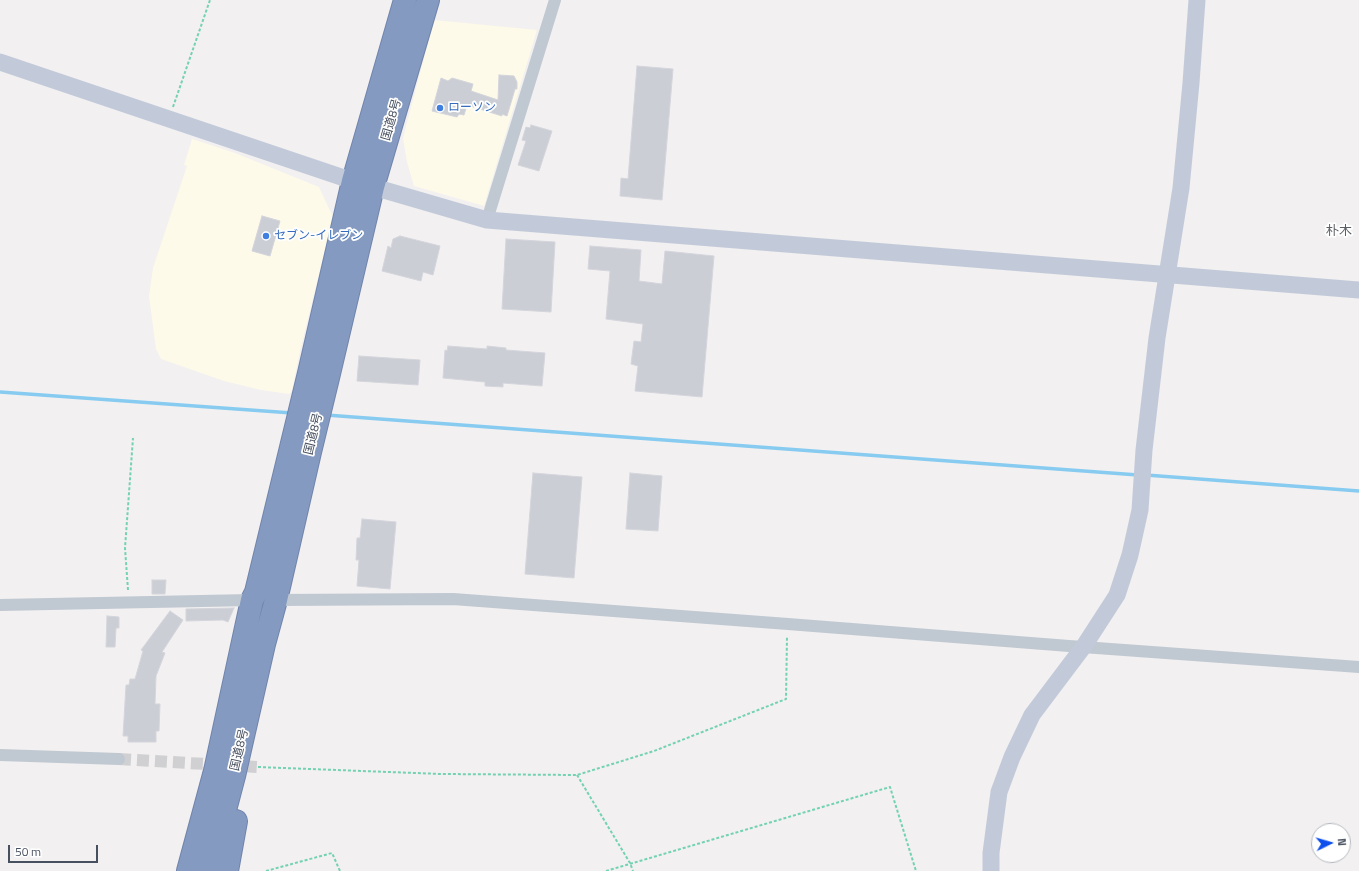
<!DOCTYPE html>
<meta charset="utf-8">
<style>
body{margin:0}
#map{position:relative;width:1359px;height:871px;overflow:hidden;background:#f2f0f0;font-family:"Titillium Web",sans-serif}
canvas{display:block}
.north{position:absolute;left:1311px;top:823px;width:40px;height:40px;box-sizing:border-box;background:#fff;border:1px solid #b5b9bf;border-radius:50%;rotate:85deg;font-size:11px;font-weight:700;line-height:16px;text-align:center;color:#47505f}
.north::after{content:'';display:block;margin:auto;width:14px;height:18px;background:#0f50ed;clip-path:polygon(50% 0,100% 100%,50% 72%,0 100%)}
.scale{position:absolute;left:8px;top:845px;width:90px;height:18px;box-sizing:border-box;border:2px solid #47505f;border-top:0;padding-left:5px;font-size:12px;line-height:14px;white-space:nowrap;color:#47505f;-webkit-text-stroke:3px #fff;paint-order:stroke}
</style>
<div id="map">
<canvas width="1359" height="871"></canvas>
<div class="north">N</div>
<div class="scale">50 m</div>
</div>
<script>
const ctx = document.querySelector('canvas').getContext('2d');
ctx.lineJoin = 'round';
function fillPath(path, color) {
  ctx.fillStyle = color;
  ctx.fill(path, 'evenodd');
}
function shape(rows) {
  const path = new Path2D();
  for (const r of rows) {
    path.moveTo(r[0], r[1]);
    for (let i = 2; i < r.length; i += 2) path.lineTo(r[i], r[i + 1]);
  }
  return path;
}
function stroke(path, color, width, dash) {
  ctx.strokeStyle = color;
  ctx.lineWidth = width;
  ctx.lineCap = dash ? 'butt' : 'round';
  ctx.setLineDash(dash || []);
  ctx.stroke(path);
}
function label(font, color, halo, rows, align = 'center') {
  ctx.font = font + ' "Titillium Web","Noto Sans JP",sans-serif';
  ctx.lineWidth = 3.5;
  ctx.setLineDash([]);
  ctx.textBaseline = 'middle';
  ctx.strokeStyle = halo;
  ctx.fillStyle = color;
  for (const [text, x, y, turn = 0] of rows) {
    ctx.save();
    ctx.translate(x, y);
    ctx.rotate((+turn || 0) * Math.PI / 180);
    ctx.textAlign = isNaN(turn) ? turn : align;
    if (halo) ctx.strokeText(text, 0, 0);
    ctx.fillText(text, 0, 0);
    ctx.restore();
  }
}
const commercial = shape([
 [434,20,537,30,484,206,414,186,407,162,403,138],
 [192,139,235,153,319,187,333,217,300,351,292,391,289,394,261,390,224,381,161,359,156,349,149,296,153,268,187,166,184,165]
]);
const stream = shape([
 [0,392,292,413],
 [326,415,1138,475],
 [1146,475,1359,491]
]);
const building = shape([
 [637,66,673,69,662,200,620,196,621,178,628,179,637,66],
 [499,75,514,76,517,82,517,89,515,89,507,116,502,114,502,116,467,105,464,115,459,114,457,117,432,111,441,78,448,81,452,78,473,84,471,91,498,100,499,75],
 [531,125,552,131,539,171,518,165,526,141,522,140,526,127,530,128,531,125],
 [262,216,280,221,270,256,252,251,262,216],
 [400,236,440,246,433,275,423,272,421,281,382,271,388,246,391,248,393,239,400,236],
 [506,239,555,242,551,312,502,309,506,239],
 [590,246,641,250,639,281,662,284,665,251,714,256,702,397,635,391,638,366,631,364,634,341,641,342,643,324,606,319,610,271,588,269,590,246],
 [448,346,487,349,487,346,506,348,506,350,545,353,542,386,503,383,503,387,485,386,485,382,443,378,445,350,447,351,448,346],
 [359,356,420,360,418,385,357,381,359,356],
 [533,473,582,477,574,578,525,574,533,473],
 [630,473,662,476,658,531,626,529,630,473],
 [362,519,396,522,390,589,357,586,359,560,356,560,357,538,360,538,362,519],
 [152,580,166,580,165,594,152,594,152,580],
 [234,608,228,622,223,620,186,621,186,609,234,608],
 [170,611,183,620,162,652,165,653,156,676,155,704,160,704,159,731,156,731,156,742,128,742,128,736,123,736,126,685,129,685,130,679,135,679,143,651,141,650,170,611],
 [107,616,119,617,119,628,116,628,115,647,106,647,107,616]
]);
const streetTunnel = shape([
 [119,759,258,767]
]);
const path = shape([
 [173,107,210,0],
 [128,590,125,548,133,438],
 [258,767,441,774,577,775,654,751,786,699,787,636],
 [577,775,630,863,633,871],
 [266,871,332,853,340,871],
 [606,871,890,787,916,871]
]);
const street = shape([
 [487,220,555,0],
 [276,600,453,599,788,624,1069,646,1359,667],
 [0,605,252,600],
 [0,755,119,759]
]);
const secondary = shape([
 [0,62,353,181,487,220,1359,290],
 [991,871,991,853,999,792,1012,757,1032,715,1084,646,1117,595,1130,555,1140,510,1144,450,1157,338,1181,188,1191,83,1197,0]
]);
const highway = shape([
 [188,871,215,771,252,600,256,592,309,373,353,181,405,0],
 [209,871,234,776,264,644,276,600,310,452,328,378,373,187,428,0],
 [227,871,236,821]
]);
const markers = [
 [440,108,4,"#3f7fe0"],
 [266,236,4,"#3f7fe0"]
];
const shopNames = [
 ["ローソン",448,108],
 ["セブン-イレブン",274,236]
];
const streetNames = [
 ["国道8号",392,120,-74],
 ["国道8号",314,434,-76],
 ["国道8号",240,750,-77]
];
const neighbourhoodNames = [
 ["朴木",1339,232]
];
fillPath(commercial, '#fdfae9');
stroke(stream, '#87cbf1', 3.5);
fillPath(building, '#ccced5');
stroke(building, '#d4d5dc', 1);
stroke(streetTunnel, '#d0d0d3', 12, [12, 6]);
stroke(highway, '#7084ad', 24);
stroke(path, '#72d2b1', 2, [3, 2]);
stroke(street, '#c0c8d2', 12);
stroke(secondary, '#c2cada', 17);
stroke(highway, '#859ac1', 22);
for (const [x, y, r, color] of markers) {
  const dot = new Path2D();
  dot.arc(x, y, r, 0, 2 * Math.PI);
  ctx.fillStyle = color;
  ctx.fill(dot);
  stroke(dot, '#fff', 1.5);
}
label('12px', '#366cbe', '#fff', shopNames, 'left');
label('12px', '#47505f', '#fff', streetNames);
label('13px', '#5c5f65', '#fff', neighbourhoodNames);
</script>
